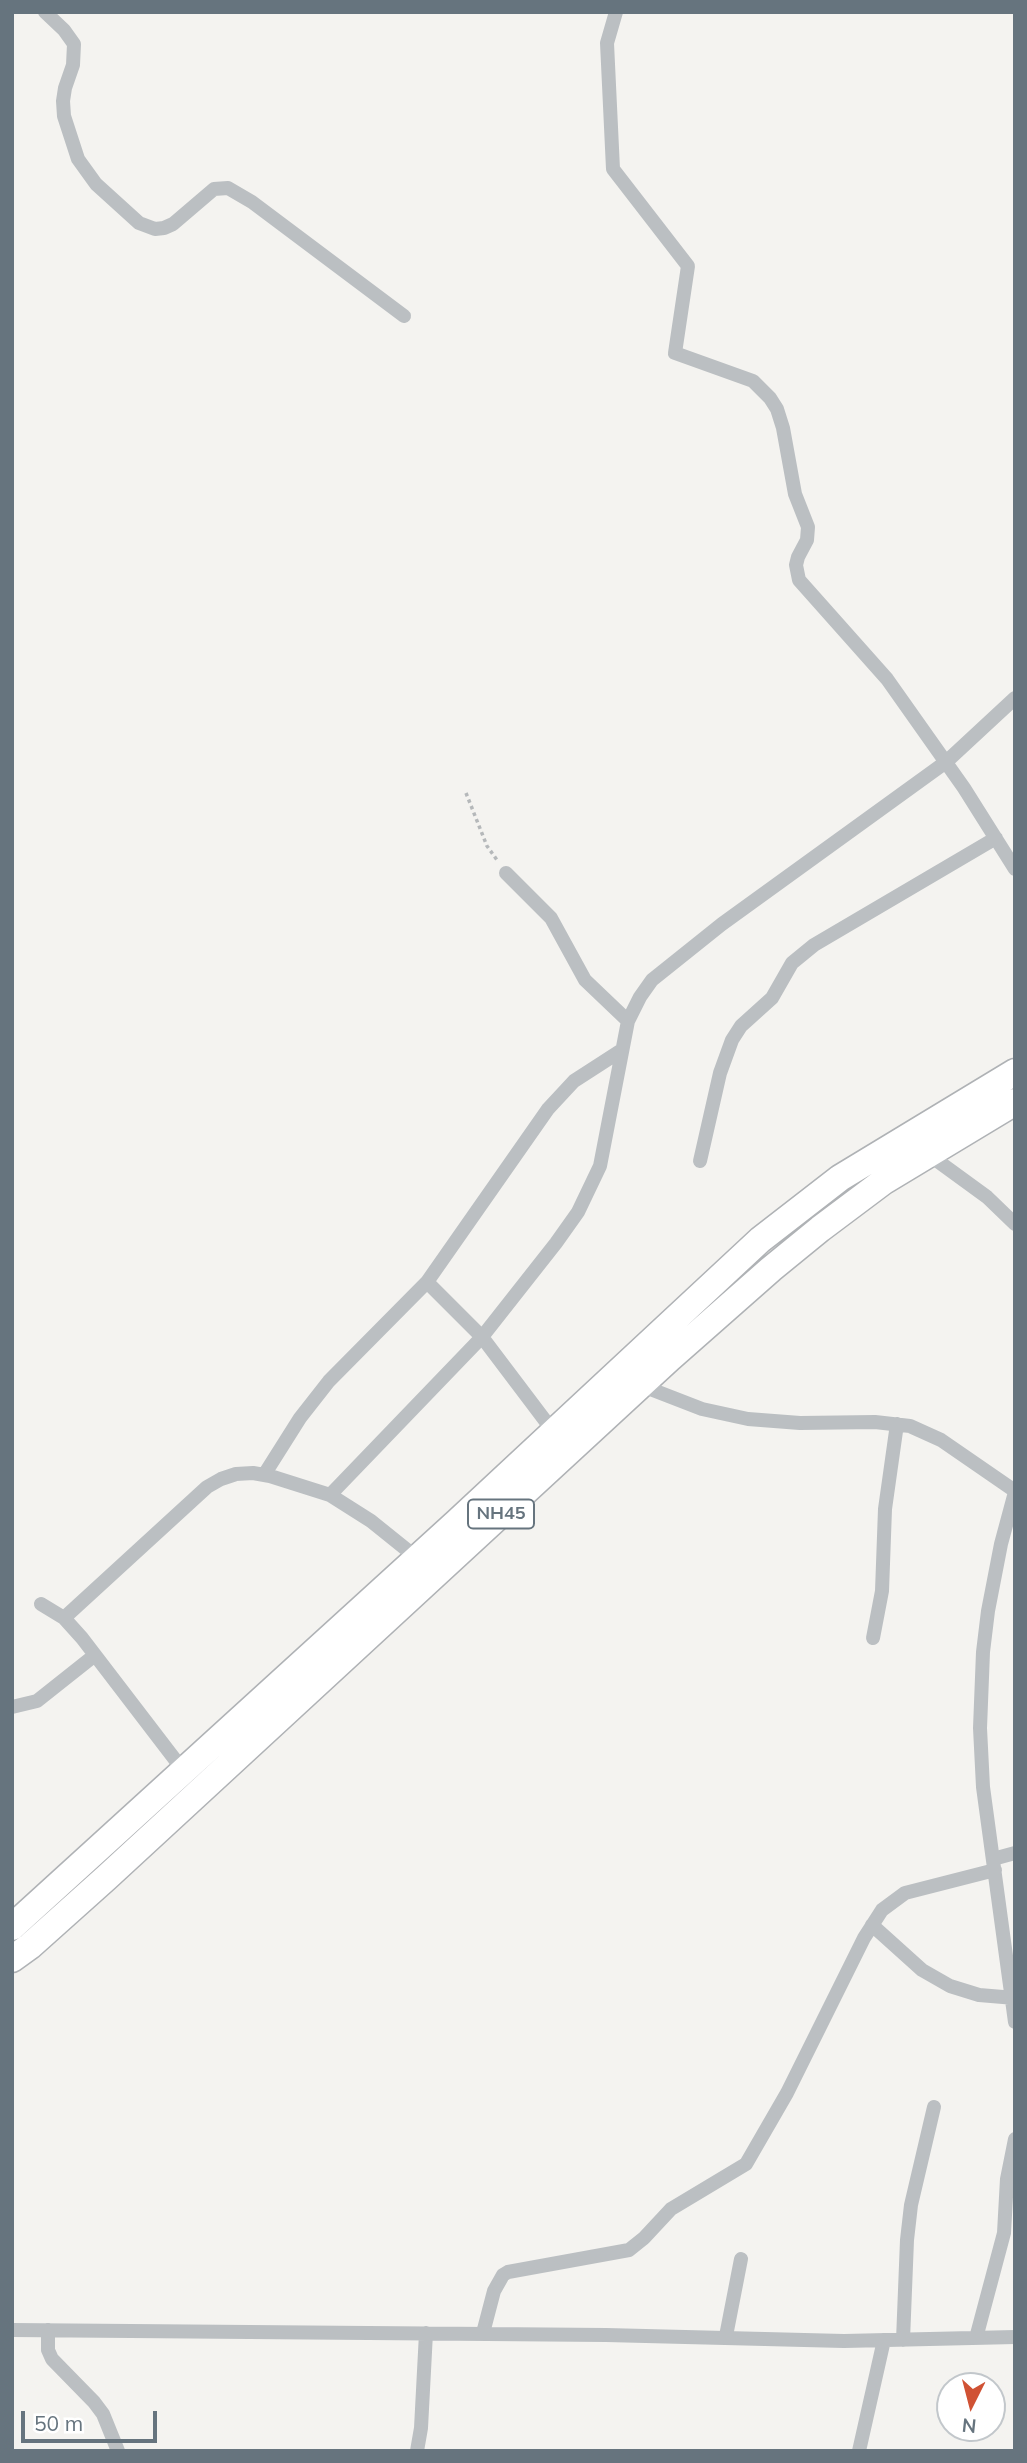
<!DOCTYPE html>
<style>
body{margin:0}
#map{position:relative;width:1027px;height:2463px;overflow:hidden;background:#f4f3f0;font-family:Mulish,sans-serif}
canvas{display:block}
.frame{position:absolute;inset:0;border:14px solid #66747e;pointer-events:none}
.north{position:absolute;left:936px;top:2372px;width:70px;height:70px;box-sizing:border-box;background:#fff;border:2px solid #c2c7cb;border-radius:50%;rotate:186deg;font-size:19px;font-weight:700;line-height:28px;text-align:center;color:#66747e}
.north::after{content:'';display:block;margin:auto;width:24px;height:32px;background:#d05234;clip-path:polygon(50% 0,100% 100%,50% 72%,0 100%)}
.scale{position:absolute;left:21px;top:2411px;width:136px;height:32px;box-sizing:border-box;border:4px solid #66747e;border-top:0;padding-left:9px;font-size:21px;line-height:24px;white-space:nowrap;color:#66747e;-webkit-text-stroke:5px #fff;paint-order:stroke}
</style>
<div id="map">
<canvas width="1027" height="2463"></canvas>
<div class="frame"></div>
<div class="north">N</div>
<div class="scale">50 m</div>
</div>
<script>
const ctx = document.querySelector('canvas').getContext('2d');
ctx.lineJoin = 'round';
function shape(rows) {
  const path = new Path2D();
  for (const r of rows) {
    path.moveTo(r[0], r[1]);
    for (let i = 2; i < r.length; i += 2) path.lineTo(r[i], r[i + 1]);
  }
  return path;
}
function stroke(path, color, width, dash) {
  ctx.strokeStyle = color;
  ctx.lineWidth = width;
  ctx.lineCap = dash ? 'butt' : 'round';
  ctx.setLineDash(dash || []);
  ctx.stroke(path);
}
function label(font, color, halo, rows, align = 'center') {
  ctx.font = font + ' Mulish,sans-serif';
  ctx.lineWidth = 7;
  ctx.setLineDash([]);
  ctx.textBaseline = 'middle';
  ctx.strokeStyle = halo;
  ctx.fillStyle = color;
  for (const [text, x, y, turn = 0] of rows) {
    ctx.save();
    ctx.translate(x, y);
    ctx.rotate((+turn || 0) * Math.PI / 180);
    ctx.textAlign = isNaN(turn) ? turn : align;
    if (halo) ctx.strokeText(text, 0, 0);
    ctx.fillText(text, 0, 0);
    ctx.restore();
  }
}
const path = shape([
 [466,793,487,846,497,860]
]);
const street = shape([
 [45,12,64,30,74,44,73,65,65,88,63,101,64,116,78,159,96,184,139,223,155,229,164,228,173,224,214,189,228,188,252,202,404,316],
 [616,12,607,43,613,169,688,266,675,353,753,381,770,398,777,409,783,428,795,494,808,527,807,540,798,557,796,565,799,580,887,679,964,788,1015,869],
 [506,873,551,918,585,980,628,1021],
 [928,1154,987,1197,1015,1224],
 [700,1161,720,1073,732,1040,741,1026,772,998,792,963,814,945,996,838],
 [427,1282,482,1337,553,1431],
 [640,1385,702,1409,748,1419,800,1423,875,1422,910,1426,941,1440,1015,1491],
 [264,1475,300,1418,329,1381,427,1282,548,1109,574,1081,622,1050],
 [1015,1492,1001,1544,988,1611,983,1652,980,1728,983,1787,1015,2022],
 [330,1495,482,1337,556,1243,578,1212,600,1166,628,1021,640,997,652,980,722,924,946,762,1015,698],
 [41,1604,64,1618,82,1638,183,1770],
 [64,1618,207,1487,221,1479,236,1474,253,1473,270,1476,330,1495,371,1521,417,1558],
 [873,1638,882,1591,885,1509,897,1424],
 [12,1707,37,1701,95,1655],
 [993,1859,1015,1853],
 [872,1925,922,1970,950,1986,979,1995,1015,1998],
 [12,2330,606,2335,844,2341,1015,2337],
 [48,2330,48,2350,52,2359,94,2402,103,2414,118,2451],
 [483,2333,494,2291,503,2275,508,2272,629,2250,644,2238,671,2209,746,2164,787,2093,864,1938,882,1910,905,1893,995,1870],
 [726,2336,741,2259],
 [976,2338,1004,2233,1007,2179,1015,2139],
 [903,2340,907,2240,911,2205,934,2107],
 [417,2451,421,2428,426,2333],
 [859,2451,884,2340]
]);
const highway = shape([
 [12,1927,457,1522,760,1240,840,1178,1015,1072],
 [12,1959,30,1946,106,1878,670,1358,771,1269,820,1229,884,1181,1015,1102]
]);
const shields = [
 [501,1514,66]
];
const shieldNames = [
 ["NH45",501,1514]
];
stroke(highway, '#afb2b5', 29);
stroke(path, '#b5b8ba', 3.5, [3.5, 3.5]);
stroke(street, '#bbbfc2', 14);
stroke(highway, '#fff', 26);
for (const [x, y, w] of shields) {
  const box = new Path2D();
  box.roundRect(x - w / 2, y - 14.5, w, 29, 5);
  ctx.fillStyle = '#fff';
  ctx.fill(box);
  stroke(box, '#66747e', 2);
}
label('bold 18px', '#66747e', null, shieldNames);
</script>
